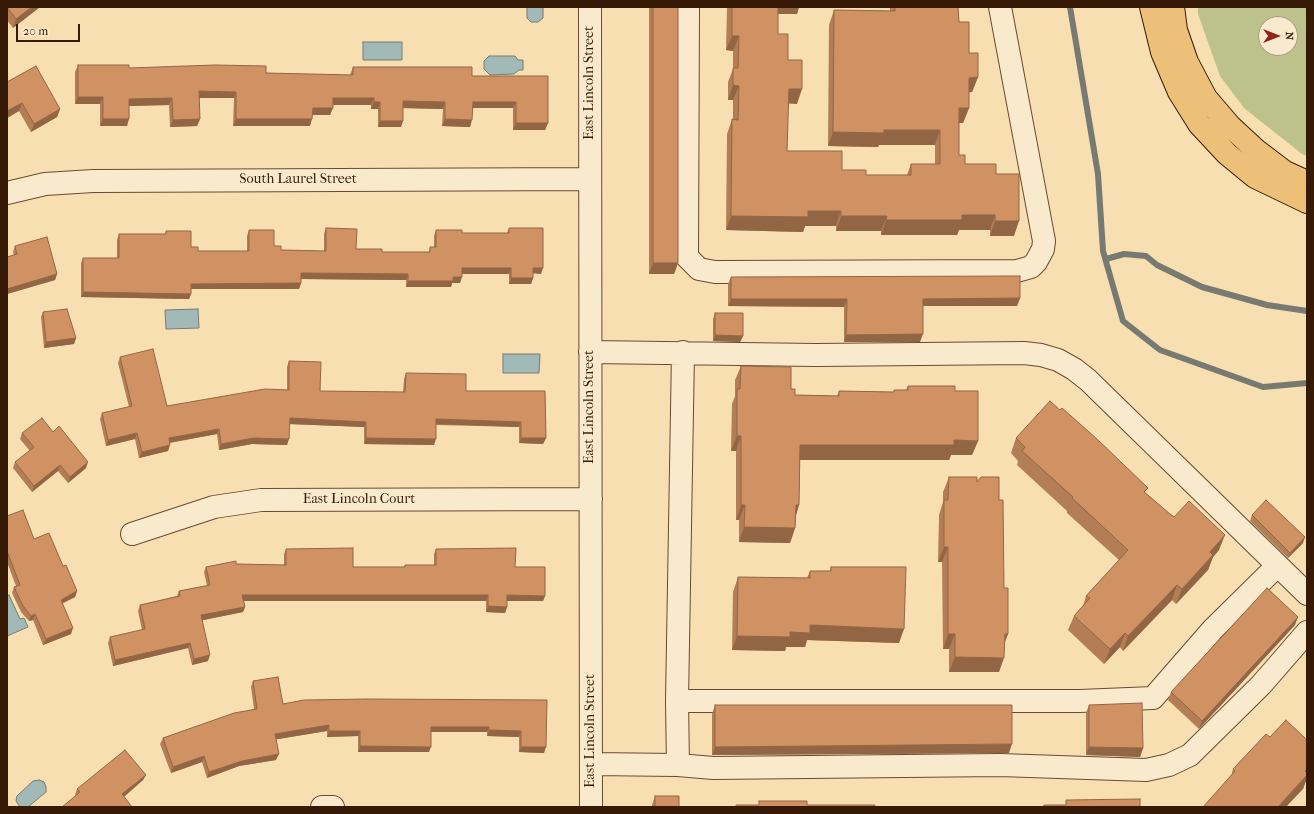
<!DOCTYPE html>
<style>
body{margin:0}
#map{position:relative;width:1314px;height:814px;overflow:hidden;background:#f8dfb2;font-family:"IM FELL French Canon",serif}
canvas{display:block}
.frame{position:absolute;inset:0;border:8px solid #371a06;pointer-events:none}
.north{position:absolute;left:1258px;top:16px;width:40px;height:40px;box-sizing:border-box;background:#faeacd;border:1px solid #ac977d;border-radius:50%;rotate:90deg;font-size:11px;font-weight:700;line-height:16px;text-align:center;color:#371a06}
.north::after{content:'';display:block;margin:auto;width:14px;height:18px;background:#8f2418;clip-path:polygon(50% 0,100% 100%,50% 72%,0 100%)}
.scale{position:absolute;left:16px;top:24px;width:64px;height:18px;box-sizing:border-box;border:2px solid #371a06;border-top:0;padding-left:5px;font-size:12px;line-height:14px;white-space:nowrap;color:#371a06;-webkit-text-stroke:3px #faeacd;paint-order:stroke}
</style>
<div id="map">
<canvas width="1314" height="814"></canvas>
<div class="frame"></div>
<div class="north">N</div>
<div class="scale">20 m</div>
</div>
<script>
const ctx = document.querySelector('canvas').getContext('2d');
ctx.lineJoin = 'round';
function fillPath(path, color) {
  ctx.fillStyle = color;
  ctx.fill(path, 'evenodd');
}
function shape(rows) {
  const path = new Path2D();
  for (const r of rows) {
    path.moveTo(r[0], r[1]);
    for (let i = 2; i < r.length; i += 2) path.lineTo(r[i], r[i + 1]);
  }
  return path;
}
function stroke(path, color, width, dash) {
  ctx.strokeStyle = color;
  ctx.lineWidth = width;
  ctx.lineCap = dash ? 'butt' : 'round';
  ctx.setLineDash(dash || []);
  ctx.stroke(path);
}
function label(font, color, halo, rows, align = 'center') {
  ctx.font = font + ' "IM FELL French Canon",serif';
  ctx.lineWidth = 4;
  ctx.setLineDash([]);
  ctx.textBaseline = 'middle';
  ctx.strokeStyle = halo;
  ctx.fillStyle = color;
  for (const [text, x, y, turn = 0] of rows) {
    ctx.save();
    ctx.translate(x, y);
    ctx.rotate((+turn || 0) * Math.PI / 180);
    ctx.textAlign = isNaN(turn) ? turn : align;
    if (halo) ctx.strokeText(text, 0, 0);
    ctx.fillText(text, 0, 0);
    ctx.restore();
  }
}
const green = shape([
 [1198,7,1307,7,1307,156,1302,154,1244,108,1220,76,1198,14],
 [1266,24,1290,24,1290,48,1266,48]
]);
const water = shape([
 [527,7,543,7,543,18,538,22,531,22,527,18,527,7],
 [363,42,402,42,402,60,363,60,363,42],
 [489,56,515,56,518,60,523,60,523,70,519,70,514,74,490,75,484,69,484,61,489,56],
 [198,309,199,328,166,329,165,310,198,309],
 [503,354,540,354,539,373,503,373,503,354],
 [9,595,20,619,24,618,28,627,7,636,7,596,9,595],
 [39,780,44,782,46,787,46,792,28,807,20,807,16,801,17,796,33,781,39,780]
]);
const stream = shape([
 [1070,7,1098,174,1103,251,1123,321,1160,350,1263,387,1307,383],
 [1106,259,1124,254,1146,256,1157,265,1202,287,1267,305,1307,311]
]);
const minor = shape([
 [590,7,591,807],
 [688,7,687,257,699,269,715,272,1017,271,1031,267,1036,262,1043,249,1044,241,1000,7],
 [7,193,45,184,93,181,590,179],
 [590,352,816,355,1024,353,1041,355,1058,360,1074,369,1088,380,1307,594],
 [132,534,214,507,261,500,591,499],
 [677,701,1080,701,1153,698,1214,628,1277,566],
 [591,764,678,765,713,768,1000,765,1146,770,1169,765,1190,755,1261,685,1307,632],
 [678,765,677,701,683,352],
 [322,807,333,807]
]);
const highway = shape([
 [1151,7,1162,52,1179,92,1199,124,1227,154,1255,177,1307,202],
 [1173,7,1176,30,1187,62,1206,98,1230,126,1256,150,1285,172,1307,182]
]);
const wall = shape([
 [7,7,40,7,13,28,7,20],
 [649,7,678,7,678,263,674,274,649,274],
 [727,7,799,7,797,14,778,14,778,34,788,60,797,104,788,103,787,151,842,170,866,175,907,175,911,164,935,164,935,145,879,145,878,147,828,146,829,25,834,10,890,11,890,7,958,7,959,22,978,77,972,92,969,92,969,108,963,123,959,123,959,155,965,164,996,174,1014,236,990,236,990,230,959,230,957,235,881,235,881,231,836,231,836,226,805,226,803,232,726,230,727,134,732,119,733,120,733,100,728,100,728,82,733,69,733,51,726,50],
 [78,65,129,68,266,73,350,75,353,67,472,76,548,76,548,123,545,130,513,130,513,108,473,108,470,127,442,126,443,109,403,108,401,127,378,127,378,109,371,109,371,105,333,105,330,115,312,115,310,126,233,126,234,98,199,98,200,119,197,126,170,127,169,105,129,106,127,126,100,126,100,104,75,104,75,72],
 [7,82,60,109,57,117,31,132,19,111,7,118],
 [326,228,356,249,382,252,429,252,430,247,434,247,434,236,436,230,462,233,507,233,509,228,541,274,533,273,533,278,531,284,509,284,509,274,462,274,460,283,452,283,451,287,406,287,406,280,301,279,301,283,299,289,191,289,191,294,189,299,81,297,81,263,83,258,117,258,117,240,119,234,165,234,166,231,198,251,247,251,247,236,249,230,281,250,324,251,324,234],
 [15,246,57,274,55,280,7,294,7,257,14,255,13,252],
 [731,277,1020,298,1017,306,923,306,920,342,844,342,844,307,728,306,728,284],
 [43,312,76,338,74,344,44,348,41,317],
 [715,313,743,336,740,342,713,341,713,319],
 [120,357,167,406,287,390,287,367,289,361,320,391,403,392,404,379,406,373,466,391,545,391,546,438,543,444,519,443,519,427,436,425,434,445,364,444,364,427,290,424,287,445,252,444,219,450,217,434,170,443,168,451,139,458,135,439,106,446,100,419,102,413,129,407,118,363],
 [741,366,791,389,795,395,837,396,839,391,894,392,894,390,906,390,908,386,955,391,978,441,972,455,951,455,949,460,800,460,799,505,796,516,795,528,790,543,739,542,739,520,736,520,736,451,731,451,732,404,735,396,735,380],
 [53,432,86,468,68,483,58,471,32,492,13,468,15,462,30,451,20,439,22,433],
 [1016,438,1146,493,1170,514,1219,550,1213,557,1208,570,1176,604,1172,600,1123,651,1120,647,1104,664,1068,630,1074,616,1083,606,1086,596,1119,560,1067,513,1067,511,1017,465,1018,461,1011,453],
 [949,477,977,482,999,500,1004,588,1008,634,1004,644,999,672,949,672,949,649,943,649,942,562,938,562,939,515,943,502,943,492],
 [1252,515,1303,543,1288,558,1250,521],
 [7,516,34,539,63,566,77,591,75,597,62,604,71,634,43,645,33,620,29,621,21,612,12,593,14,587,16,586,7,562],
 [286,549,353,567,404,567,405,565,434,565,434,554,436,549,515,567,545,596,543,601,507,601,507,607,505,613,486,612,486,601,244,601,245,607,243,612,202,620,208,661,192,665,188,648,113,666,108,643,110,637,142,630,138,611,140,605,177,596,179,591,207,586,204,572,206,567,236,564,284,565,284,554],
 [831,567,899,643,807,640,805,647,786,647,785,651,732,650,733,592,738,577,807,578,810,571,830,571],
 [1295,625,1199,729,1168,700,1171,692],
 [253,681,283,704,547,700,544,753,519,752,519,737,487,736,487,732,431,732,429,752,358,752,358,736,327,737,327,731,276,739,276,760,239,766,207,778,202,762,171,773,160,744,163,738,254,709,251,687],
 [715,705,1009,753,712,755,712,714],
 [1089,705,1143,748,1140,757,1086,755,1086,713],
 [1270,737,1307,740,1307,778,1303,789,1231,777,1233,769],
 [146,775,143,780,124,797,76,796,75,795,77,789],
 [655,796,679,807,652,807,652,805]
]);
const shadedWall = shape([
 [32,7,40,7,13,28,16,19],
 [776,7,799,7,797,14,773,14],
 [732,36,739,36,733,51,726,50],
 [978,77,972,92,963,93,969,78],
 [733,85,739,86,733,100,728,100],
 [789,89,802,89,797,104,783,103],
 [199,91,236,92,234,98,196,98],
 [78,97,103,97,100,104,75,104],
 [172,98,169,105,127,106,129,99],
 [333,98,374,98,371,105,330,105],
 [403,101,445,102,443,109,401,108],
 [374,102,380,102,378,109,371,109],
 [473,102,516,102,513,108,470,108],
 [22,103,19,111,7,118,7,111],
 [313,108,333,108,330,115,310,115],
 [959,108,969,108,963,123,954,123],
 [60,109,57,117,31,132,34,124],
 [103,119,129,119,127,126,100,126],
 [200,119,197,126,170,127,173,120],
 [236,119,312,119,310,126,233,126],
 [445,119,472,120,470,127,442,126],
 [380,121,403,121,401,127,378,127],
 [516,123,548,123,545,130,513,130],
 [884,130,940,130,935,145,879,145,878,147,828,146,833,132],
 [808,211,841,211,836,226,805,226,803,232,726,230,731,216],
 [962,215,995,215,990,230,959,230,957,235,881,235,886,220],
 [841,216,887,216,881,231,836,231],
 [995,221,1019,221,1014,236,990,236],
 [653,263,678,263,674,274,649,274],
 [462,268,511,268,509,274,460,274],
 [533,268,543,268,541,274,531,273],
 [301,273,408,274,406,280,299,279],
 [57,274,55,280,7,294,7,289],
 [453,277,462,277,460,283,452,283,451,287,406,287,408,281],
 [511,278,533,278,531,284,509,284],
 [301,283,299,289,189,289,191,284],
 [83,292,191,294,189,299,81,297],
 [1020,298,1017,306,920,306,923,299],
 [731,299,847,299,844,307,728,306],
 [923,334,920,342,844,342,846,335],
 [715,335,743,336,740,342,713,341],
 [76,338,74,344,44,348,46,342],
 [290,418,366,422,364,427,288,424],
 [436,419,521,422,519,427,434,424],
 [219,429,217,434,167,443,169,438],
 [137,433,135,439,106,446,108,440],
 [737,436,741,436,736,451,731,451],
 [254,438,289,439,287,445,252,444,219,450,221,444],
 [366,438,436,439,434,445,364,444],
 [521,438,546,438,543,444,519,443],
 [954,440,978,441,972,455,951,455,949,460,795,460,800,445],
 [170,445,168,451,139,458,142,452],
 [88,462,86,468,68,483,70,477],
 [60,465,58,471,32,492,34,486],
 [741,505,745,505,739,520,736,520],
 [796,505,799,505,794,520],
 [744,527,795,528,790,543,739,542],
 [1225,535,1219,550,1213,557,1208,570,1176,604,1182,589,1210,552],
 [1305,537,1303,543,1288,558,1290,553],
 [944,547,948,547,942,562,938,562],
 [1177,585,1172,600,1123,651,1128,636],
 [77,591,75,597,58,605,61,600],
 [242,595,488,595,486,601,240,601],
 [507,595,545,596,543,601,505,601],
 [488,606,507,607,505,613,486,612],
 [245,607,243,612,199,621,201,615],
 [35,614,33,620,29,621,31,616],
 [1298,617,1295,625,1199,729,1202,721],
 [810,625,904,629,899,643,807,640,805,647,786,647,785,651,732,650,737,636,790,632],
 [73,628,71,634,43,645,46,639],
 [1125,633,1120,647,1104,664,1110,649],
 [948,634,955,634,949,649,943,649],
 [1005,634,1008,634,1002,649],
 [190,643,188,648,113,666,115,660],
 [210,655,208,661,192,665,194,659],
 [955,657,1004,658,999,672,949,672],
 [329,725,327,731,273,740,275,734],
 [431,727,489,727,487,732,429,732],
 [489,730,521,731,519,737,487,736],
 [329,731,360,731,358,736,327,737],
 [1012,744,1009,753,712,755,715,747],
 [360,746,431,747,429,752,358,752],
 [521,747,546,747,544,753,519,752],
 [1089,747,1143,748,1140,757,1086,755],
 [279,754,276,760,239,766,207,778,209,772,242,761],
 [204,756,202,762,171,773,173,767],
 [1307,769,1307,778,1303,789,1286,807,1278,807],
 [146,775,143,780,120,800,122,794]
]);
const building = shape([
 [7,7,32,7,16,19,7,7],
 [653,7,678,7,678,263,653,263,653,7],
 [732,7,778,7,778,34,788,34,788,60,802,60,802,89,789,89,787,151,842,151,842,170,866,170,866,175,911,175,911,164,940,164,940,130,884,130,884,133,833,132,834,10,895,11,895,7,958,7,959,22,969,22,969,53,978,53,978,77,969,78,969,108,959,108,959,155,965,155,965,164,996,164,996,174,1019,174,1019,221,995,221,995,215,962,215,962,220,886,220,887,216,841,216,841,211,808,211,808,217,731,216,732,119,738,120,739,86,733,85,733,68,738,68,739,36,732,36,732,7],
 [78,65,129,65,129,68,215,65,266,66,266,73,353,75,353,67,472,67,472,76,548,76,548,123,516,123,516,102,473,102,472,120,445,119,445,102,403,101,403,121,380,121,380,102,374,102,374,98,333,98,333,108,313,108,312,119,236,119,236,92,199,91,200,119,173,120,172,98,129,99,129,119,103,119,103,97,78,97,78,65],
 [36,66,60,109,34,124,22,103,7,111,7,82,36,66],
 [326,228,357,229,356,249,382,249,382,252,430,252,430,247,436,247,436,230,462,230,462,233,509,233,509,228,543,228,543,268,533,268,533,278,511,278,511,268,462,268,462,277,453,277,453,281,408,281,408,274,301,273,301,283,191,284,191,294,83,292,83,258,119,258,119,234,166,234,166,231,191,231,191,247,198,247,198,251,249,251,249,230,274,230,274,246,281,246,281,250,326,251,326,228],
 [47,237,57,274,7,289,7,257,17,254,15,246,47,237],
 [1020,276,1020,298,923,299,923,334,846,335,847,299,731,299,731,277,1020,276],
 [67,309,76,338,46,342,43,312,67,309],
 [715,313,743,313,743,336,715,335,715,313],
 [153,349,167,406,265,389,289,390,289,361,321,362,320,391,405,392,406,373,466,374,466,391,545,391,546,438,521,438,521,422,436,419,436,439,366,438,366,422,290,418,289,439,254,438,221,444,219,429,169,438,170,445,142,452,137,433,108,440,102,413,132,406,120,357,153,349],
 [741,366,791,367,791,389,795,389,795,395,839,396,839,391,894,392,894,390,908,390,908,386,955,386,955,391,978,391,978,441,954,440,954,445,800,445,799,505,796,505,795,528,744,527,745,505,741,505,741,436,737,436,737,389,740,389,741,366],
 [1050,401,1060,410,1062,408,1097,439,1148,488,1144,492,1170,514,1174,517,1189,501,1225,535,1210,552,1213,555,1182,589,1177,585,1128,636,1125,633,1110,649,1074,616,1090,598,1086,596,1128,550,1072,498,1073,497,1022,451,1025,447,1016,438,1050,401],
 [42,418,53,432,59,426,88,462,70,477,60,465,34,486,15,462,34,447,22,433,42,418],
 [949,477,977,477,977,482,981,477,999,477,999,500,1003,500,1004,588,1008,588,1008,634,1005,634,1004,658,955,657,955,634,948,634,948,547,944,547,944,500,948,500,949,477],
 [1266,500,1305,537,1290,553,1252,515,1266,500],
 [23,510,34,539,49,533,63,566,66,565,77,591,61,600,73,628,46,639,35,614,31,616,23,606,14,587,20,585,7,551,7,516,23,510],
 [353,548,353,567,405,567,405,565,436,565,436,549,516,548,515,567,545,567,545,596,507,595,507,607,488,606,488,595,242,595,245,607,201,615,210,655,194,659,190,643,115,660,110,637,145,629,140,605,180,596,179,591,210,585,206,567,236,561,236,564,286,565,286,549,353,548],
 [831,567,906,567,904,629,810,625,810,633,790,632,790,637,737,636,738,577,810,578,810,571,831,571,831,567],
 [1267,588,1298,617,1202,721,1171,692,1267,588],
 [278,677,283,704,304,700,367,699,547,700,546,747,521,747,521,731,489,730,489,727,431,727,431,747,360,746,360,731,329,731,329,725,275,734,279,754,242,761,209,772,204,756,173,767,163,738,234,713,257,709,253,681,278,677],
 [1142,703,1143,748,1089,747,1089,705,1142,703],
 [715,705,1012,705,1012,744,715,747,715,705],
 [1286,720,1307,740,1307,769,1305,771,1307,773,1307,775,1278,807,1203,807,1235,771,1233,769,1266,734,1270,737,1286,720],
 [125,750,146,775,122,794,132,807,62,807,80,792,77,789,125,750],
 [655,796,679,796,679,807,655,807,655,796],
 [1140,799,1140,807,1043,807,1044,805,1066,805,1066,800,1140,799],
 [759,801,807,801,807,805,875,805,875,807,736,807,736,805,759,805,759,801]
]);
const streetNames = [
 ["East Lincoln Street",590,83,-90],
 ["South Laurel Street",298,180],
 ["East Lincoln Street",590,407,-90],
 ["East Lincoln Court",359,500],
 ["East Lincoln Street",591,731,-90]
];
fillPath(green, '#bdc28c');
fillPath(water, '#a2bab7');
stroke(water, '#777a70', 1);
stroke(stream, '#777a70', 6);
stroke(minor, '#674b31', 24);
stroke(highway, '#371a06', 24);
stroke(minor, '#faeacd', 22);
stroke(highway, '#ecc079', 22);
fillPath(wall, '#b37e55');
fillPath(shadedWall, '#926645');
fillPath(building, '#d09263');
stroke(building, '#926645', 1);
label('14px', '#371a06', '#faeacd', streetNames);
</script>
